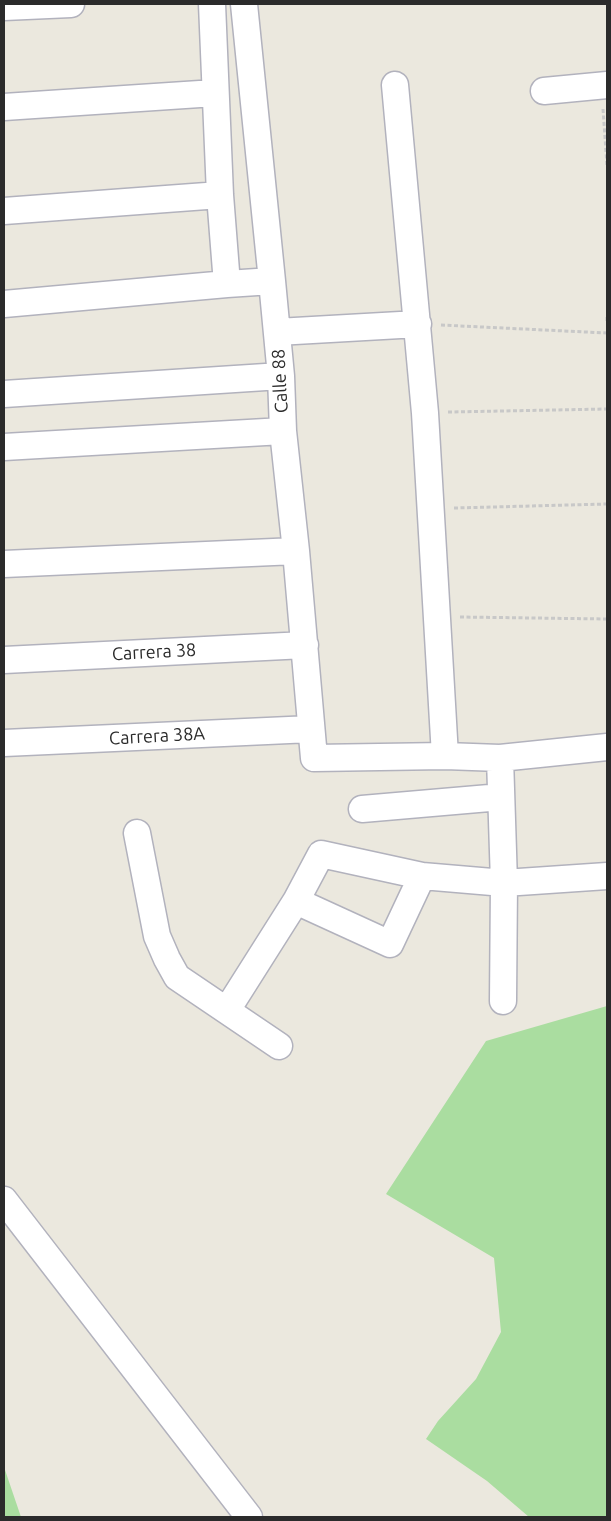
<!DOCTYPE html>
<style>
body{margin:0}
#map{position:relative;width:611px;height:1521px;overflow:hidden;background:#ebe8de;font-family:Ubuntu,sans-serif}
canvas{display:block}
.frame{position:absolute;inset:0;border:5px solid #2b2b2b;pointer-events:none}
</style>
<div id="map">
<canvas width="611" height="1521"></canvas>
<div class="frame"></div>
</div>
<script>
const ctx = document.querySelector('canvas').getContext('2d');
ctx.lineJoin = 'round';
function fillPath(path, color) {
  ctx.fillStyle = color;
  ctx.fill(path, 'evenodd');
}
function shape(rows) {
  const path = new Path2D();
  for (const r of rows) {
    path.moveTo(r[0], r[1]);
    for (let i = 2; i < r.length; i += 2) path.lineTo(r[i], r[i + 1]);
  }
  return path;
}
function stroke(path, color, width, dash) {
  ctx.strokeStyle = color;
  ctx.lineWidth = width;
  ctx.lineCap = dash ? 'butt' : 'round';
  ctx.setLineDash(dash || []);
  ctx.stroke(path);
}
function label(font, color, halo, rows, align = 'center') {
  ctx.font = font + ' Ubuntu,sans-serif';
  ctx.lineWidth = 5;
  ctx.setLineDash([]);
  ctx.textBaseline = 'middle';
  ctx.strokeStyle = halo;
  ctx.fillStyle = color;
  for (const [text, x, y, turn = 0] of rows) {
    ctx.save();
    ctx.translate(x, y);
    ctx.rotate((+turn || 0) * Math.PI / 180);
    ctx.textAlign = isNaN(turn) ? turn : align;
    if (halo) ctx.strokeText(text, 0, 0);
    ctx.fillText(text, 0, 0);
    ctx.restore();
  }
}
const green = shape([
 [607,1006,607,1517,529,1517,487,1481,426,1439,438,1421,476,1379,501,1332,494,1258,386,1194,486,1041],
 [4,1467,21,1517,4,1517]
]);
const path = shape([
 [603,109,607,166],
 [607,317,607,323],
 [441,325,607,333],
 [448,412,607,409],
 [454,508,607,504],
 [460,617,607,619]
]);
const minor = shape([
 [212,4,220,195,227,284],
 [244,4,272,281,281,376,283,431,296,551,314,758,445,756,500,758,607,747],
 [4,7,71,4],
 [395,85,425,413,445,756],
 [544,91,607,85],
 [4,107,215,93],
 [4,211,220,195],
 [4,304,227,284,272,281],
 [277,332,418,324],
 [4,394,281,376],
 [4,447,283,431],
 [4,564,296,551],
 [4,660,305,645],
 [4,743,311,729],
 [500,758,504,883,503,1001],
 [362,809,501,797],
 [137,833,157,936,167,959,177,977,279,1046],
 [296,901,390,944,422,876],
 [227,1010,296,901,321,854,422,876,504,883,607,876],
 [4,1200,249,1517]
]);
const streetNames = [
 ["Calle 88",280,381,-93],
 ["Carrera 38",154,652,-3],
 ["Carrera 38A",157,736,-3]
];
fillPath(green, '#aadda0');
stroke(minor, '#b2b2bd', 29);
stroke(path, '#c8c8c8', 3, [4, 2.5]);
stroke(minor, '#fff', 26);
label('18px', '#2b2b2b', '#fff', streetNames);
</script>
